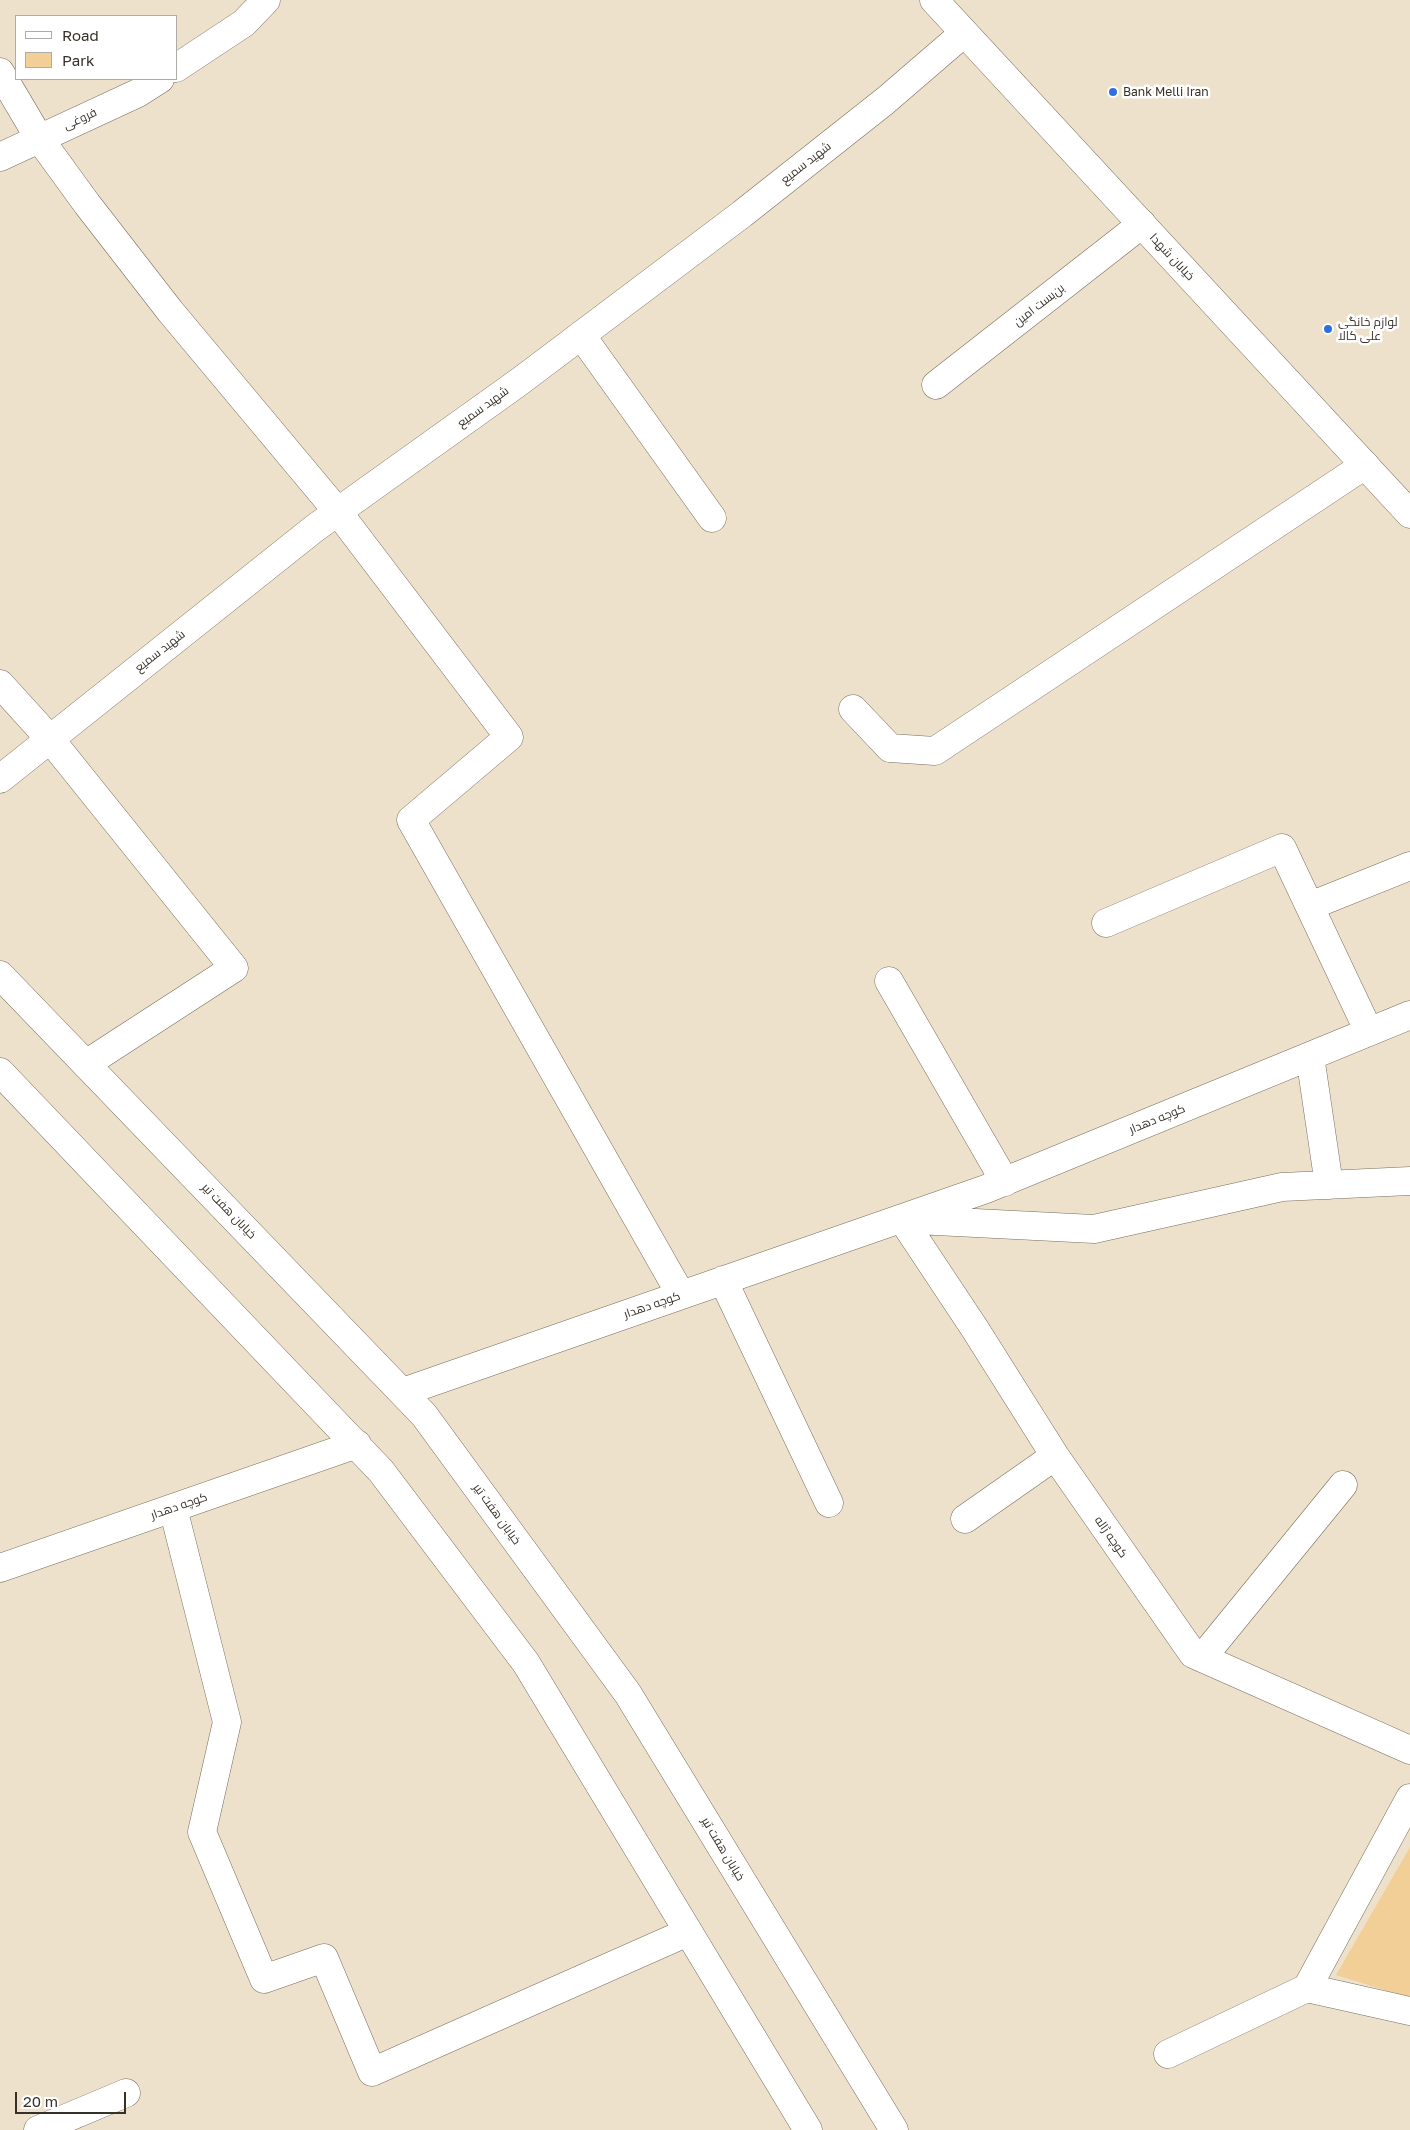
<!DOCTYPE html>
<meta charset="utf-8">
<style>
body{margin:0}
#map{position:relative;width:1410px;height:2130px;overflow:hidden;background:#ede1cc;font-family:"Golos Text",sans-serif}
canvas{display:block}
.legend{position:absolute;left:15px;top:15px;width:162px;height:65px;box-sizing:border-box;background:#fff;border:1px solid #aeaca9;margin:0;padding:6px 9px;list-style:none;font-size:15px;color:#353028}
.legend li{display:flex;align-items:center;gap:10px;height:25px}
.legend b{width:25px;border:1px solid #aeaca9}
.scale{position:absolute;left:15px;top:2092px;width:111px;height:22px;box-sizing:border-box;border:2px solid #353028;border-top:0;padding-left:6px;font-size:15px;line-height:18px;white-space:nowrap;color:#353028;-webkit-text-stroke:4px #fff;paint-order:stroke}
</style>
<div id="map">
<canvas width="1410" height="2130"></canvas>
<ul class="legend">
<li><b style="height:6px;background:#fff"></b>Road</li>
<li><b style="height:14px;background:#f2cf96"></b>Park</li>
</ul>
<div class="scale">20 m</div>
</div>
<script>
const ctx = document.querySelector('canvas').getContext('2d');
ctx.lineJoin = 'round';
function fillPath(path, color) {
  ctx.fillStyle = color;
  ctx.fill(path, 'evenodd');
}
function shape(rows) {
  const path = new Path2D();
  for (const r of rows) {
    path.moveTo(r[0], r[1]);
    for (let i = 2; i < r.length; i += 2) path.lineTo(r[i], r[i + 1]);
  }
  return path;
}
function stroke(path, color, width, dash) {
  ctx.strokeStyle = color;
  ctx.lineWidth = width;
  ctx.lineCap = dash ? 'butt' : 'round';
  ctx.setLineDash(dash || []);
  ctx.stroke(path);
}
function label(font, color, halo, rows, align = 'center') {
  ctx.font = font + ' "Golos Text",Cairo,sans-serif';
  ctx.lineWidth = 5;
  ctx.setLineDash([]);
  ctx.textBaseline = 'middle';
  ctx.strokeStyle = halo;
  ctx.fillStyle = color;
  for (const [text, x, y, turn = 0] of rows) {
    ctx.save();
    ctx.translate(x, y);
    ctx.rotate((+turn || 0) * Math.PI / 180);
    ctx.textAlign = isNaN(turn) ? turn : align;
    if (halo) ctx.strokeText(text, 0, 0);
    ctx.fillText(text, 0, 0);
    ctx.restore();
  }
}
const green = shape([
 [1410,1847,1410,1998,1336,1975]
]);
const street = shape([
 [176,68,244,23,266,0],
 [0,72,39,138,87,204,170,311,338,512,509,737,411,820,681,1295],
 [0,157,138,93,160,79],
 [581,335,712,518],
 [936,385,1142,224],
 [0,684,50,739,234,968,86,1064],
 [853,709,890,748,935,751,1365,465],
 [0,779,315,528,519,382,742,214,885,101,964,33],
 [1310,906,1410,866],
 [1106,923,1282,848,1369,1032],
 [889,981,1005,1182],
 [1310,1056,1329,1185],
 [902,1219,975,1329,1055,1456,1193,1654,1410,1750],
 [916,1220,1094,1229,1282,1187,1410,1181],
 [723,1280,829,1503],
 [403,1392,986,1189,1410,1015],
 [173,1508,227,1722,202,1832,264,1979,324,1958,372,2072,688,1932],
 [965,1519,1055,1456],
 [0,1568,357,1444],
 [1202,1658,1343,1485],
 [1307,1988,1410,1798],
 [1168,2054,1307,1988,1410,2011],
 [38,2130,126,2093]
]);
const secondary = shape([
 [934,0,1410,514],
 [0,975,424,1415,628,1694,894,2130],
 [0,1072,381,1471,526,1663,808,2130]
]);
const markers = [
 [1113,92,5,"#2e70dd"],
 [1328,329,5,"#2e70dd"]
];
const poiNames = [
 ["Bank Melli Iran",1123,92],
 ["لوازم خانگی",1338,322],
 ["علی کالا",1338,336]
];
const streetNames = [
 ["فروغی",80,119,-25],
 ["شهید سمیع",806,163,-38],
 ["خیابان شهدا",1172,257,47],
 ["بن‌بست امین",1039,305,-38],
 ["شهید سمیع",483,407,-36],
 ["شهید سمیع",160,651,-38],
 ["کوچه دهدار",1157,1119,-22],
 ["خیابان هفت تیر",229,1211,46],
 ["کوچه دهدار",652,1305,-19],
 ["کوچه دهدار",179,1506,-19],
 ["خیابان هفت تیر",497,1514,54],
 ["کوچه ژاله",1111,1537,55],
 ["خیابان هفت تیر",723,1849,59]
];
fillPath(green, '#f2cf96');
stroke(street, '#796e5c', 29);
stroke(secondary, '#796e5c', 29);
stroke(street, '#fff', 28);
stroke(secondary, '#fff', 28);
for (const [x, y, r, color] of markers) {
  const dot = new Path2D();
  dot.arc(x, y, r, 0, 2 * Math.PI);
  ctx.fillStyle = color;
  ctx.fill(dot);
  stroke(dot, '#fff', 2);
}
label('12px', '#353028', '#fff', poiNames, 'left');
label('12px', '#353028', '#fff', streetNames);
</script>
